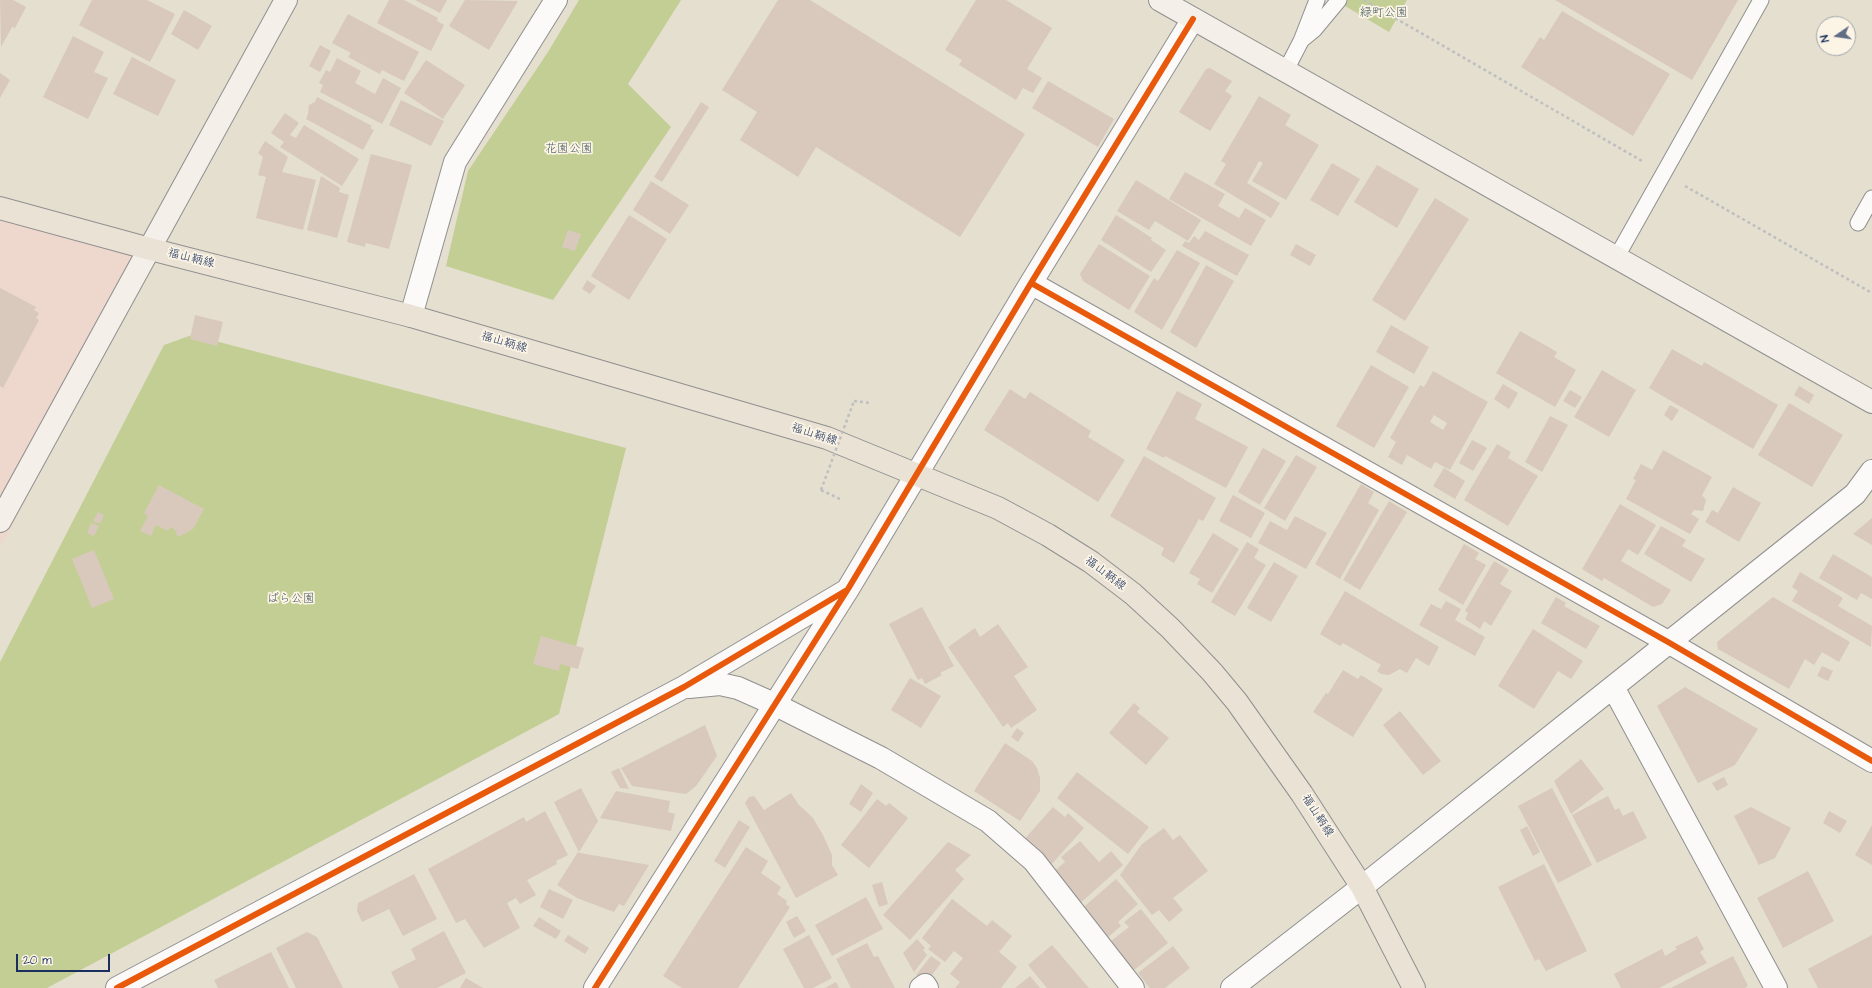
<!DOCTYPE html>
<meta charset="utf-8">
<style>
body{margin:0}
#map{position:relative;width:1872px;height:988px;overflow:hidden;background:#e4dfce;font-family:"Architects Daughter",sans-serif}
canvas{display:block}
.north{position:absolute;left:1816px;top:16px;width:40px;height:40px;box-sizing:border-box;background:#fcf5e5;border:1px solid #a2a6af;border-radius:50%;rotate:257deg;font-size:11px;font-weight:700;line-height:16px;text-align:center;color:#1b2f5e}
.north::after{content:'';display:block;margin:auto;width:14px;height:18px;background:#616d85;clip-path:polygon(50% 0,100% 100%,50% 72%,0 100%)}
.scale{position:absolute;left:16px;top:954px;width:94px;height:18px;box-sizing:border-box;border:2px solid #1b2f5e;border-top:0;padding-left:5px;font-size:12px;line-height:14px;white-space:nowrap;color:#1b2f5e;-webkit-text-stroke:3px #fcf5e5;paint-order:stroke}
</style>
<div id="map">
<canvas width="1872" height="988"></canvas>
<div class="north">N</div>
<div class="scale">20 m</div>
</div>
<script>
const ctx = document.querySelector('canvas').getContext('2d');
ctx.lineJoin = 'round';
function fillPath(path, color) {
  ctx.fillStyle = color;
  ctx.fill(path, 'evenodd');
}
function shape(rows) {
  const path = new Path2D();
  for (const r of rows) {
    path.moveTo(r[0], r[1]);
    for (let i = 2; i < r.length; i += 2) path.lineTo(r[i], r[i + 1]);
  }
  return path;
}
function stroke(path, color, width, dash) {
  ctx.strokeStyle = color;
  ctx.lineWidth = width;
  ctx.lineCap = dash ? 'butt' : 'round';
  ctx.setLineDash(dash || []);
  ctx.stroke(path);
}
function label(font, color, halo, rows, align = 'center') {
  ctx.font = font + ' "Architects Daughter","Klee One",sans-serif';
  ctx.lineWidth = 3.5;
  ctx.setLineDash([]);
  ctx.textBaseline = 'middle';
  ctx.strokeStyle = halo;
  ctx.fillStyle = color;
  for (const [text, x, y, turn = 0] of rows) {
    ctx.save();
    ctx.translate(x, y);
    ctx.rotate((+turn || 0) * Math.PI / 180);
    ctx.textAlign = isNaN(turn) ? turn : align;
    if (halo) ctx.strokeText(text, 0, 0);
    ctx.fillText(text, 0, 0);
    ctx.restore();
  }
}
const built = shape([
 [0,214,155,256,0,548]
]);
const green = shape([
 [579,0,681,0,628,84,671,127,553,300,446,266,468,171,548,52],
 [1335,0,1407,0,1389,32],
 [192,335,626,448,559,714,47,988,0,988,0,662,164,345]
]);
const building = shape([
 [0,0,13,0,26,7,15,28,12,27,1,47],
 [92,0,147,0,175,14,150,62,79,25],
 [389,0,404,0,438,18,437,21,444,25,431,51,377,23],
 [415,0,447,0,440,13],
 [465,0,518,1,489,50,449,26],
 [778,0,810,0,1025,134,960,237,816,147,798,177,740,140,757,112,722,90],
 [976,0,1006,0,1052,28,1027,69,1042,78,1033,93,1023,88,1016,100,959,65,962,60,945,50],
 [1555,0,1738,0,1692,80],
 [184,10,212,26,198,50,171,34],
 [1562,11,1670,74,1633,136,1521,67,1540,37,1544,40],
 [348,14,419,52,404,81,382,70,380,74,348,57,351,53,332,43],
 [73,36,104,52,94,72,108,78,88,119,43,97],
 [320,45,331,51,320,72,309,66],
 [132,57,176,80,158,116,113,94],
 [337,58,361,71,355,83,375,94,383,78,401,88,382,124,320,92,323,85,319,83,326,70,330,72],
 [426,60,465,85,443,119,404,93],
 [1210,68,1232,81,1225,91,1232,96,1210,131,1179,112,1206,69],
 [0,73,10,80,0,98],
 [1048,81,1114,119,1098,147,1032,108],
 [1259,96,1291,115,1285,125,1319,145,1286,200,1252,181,1263,163,1259,161,1247,183,1280,203,1271,218,1214,184,1226,164,1221,161],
 [317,97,372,126,370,128,374,130,363,150,306,119,308,114,309,105,315,102],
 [401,100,444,121,431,146,389,125],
 [701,102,709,107,662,182,654,177],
 [285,113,299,123,290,135,296,138,304,125,359,159,342,186,280,147,284,142,271,133],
 [265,141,288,157,282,172,316,180,303,230,256,218,266,177,258,175,263,157,258,153],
 [371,154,412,165,389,249,366,243,365,247,347,242],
 [1332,163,1360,179,1338,216,1310,200],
 [1377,165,1419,189,1397,228,1354,202],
 [1185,172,1225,194,1218,206,1239,218,1245,208,1266,220,1251,246,1169,199],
 [321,176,340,188,339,192,349,195,337,238,307,230],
 [1136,180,1201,220,1188,241,1155,221,1149,230,1117,211],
 [651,181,689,205,670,234,633,210],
 [1435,198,1469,219,1405,321,1372,300],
 [629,215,667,239,629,300,591,276],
 [1116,215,1152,238,1151,240,1166,250,1151,272,1101,240],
 [568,230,581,234,575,251,562,247],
 [1205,231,1249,255,1237,276,1182,246,1185,241,1189,243,1194,236,1199,240],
 [1099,244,1150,276,1129,310,1083,281,1080,274],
 [1296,244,1316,255,1310,266,1290,255],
 [1177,250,1200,263,1162,330,1134,312,1154,278,1158,281],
 [1206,265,1234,281,1196,348,1170,332],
 [587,280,596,286,590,294,582,289],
 [0,288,36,307,34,310,39,313,36,318,39,320,3,388,0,386],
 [195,315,223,322,217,346,190,339],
 [1391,325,1429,347,1414,374,1376,352],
 [1520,331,1557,352,1554,357,1576,370,1555,407,1496,373],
 [1672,349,1702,366,1704,362,1778,405,1753,449,1649,388],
 [1371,365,1409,387,1374,448,1336,426],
 [1602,370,1636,390,1609,437,1574,417],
 [1433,371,1488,402,1450,470,1435,462,1431,469,1407,455,1402,465,1388,457,1396,442,1390,438,1420,385,1424,387],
 [1434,415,1447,423,1443,430,1430,422],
 [1503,384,1518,393,1509,409,1494,399],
 [1799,386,1814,395,1809,404,1794,395],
 [1010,389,1025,399,1030,392,1091,431,1088,437,1125,460,1098,502,984,430],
 [1570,390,1582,397,1575,408,1563,401],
 [1177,391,1202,404,1195,419,1248,447,1226,488,1165,456,1164,458,1146,449],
 [1789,403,1843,435,1812,487,1758,455],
 [1670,405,1679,410,1672,421,1664,415],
 [1550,416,1568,425,1542,472,1525,462],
 [1472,440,1487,448,1473,471,1459,463],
 [1497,444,1511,452,1508,458,1538,476,1508,526,1464,500],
 [1263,448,1286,461,1260,505,1238,492],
 [1663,450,1712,477,1702,495,1706,500,1703,511,1694,510,1691,514,1699,519,1690,534,1626,499,1636,480,1633,479,1641,464,1652,470],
 [1296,455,1317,467,1285,521,1264,508],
 [1144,456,1216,498,1203,521,1199,519,1174,563,1161,555,1164,548,1110,516],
 [1444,468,1465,481,1455,499,1433,486],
 [1361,484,1374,492,1368,503,1379,510,1340,579,1315,564],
 [159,485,204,509,193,529,178,537,175,530,171,527,168,531,156,525,151,536,140,531,148,516,144,513],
 [1733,487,1761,503,1739,542,1705,522,1712,510,1718,513],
 [1233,495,1265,513,1251,538,1219,521],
 [1389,501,1407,512,1360,590,1343,580],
 [1620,504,1656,525,1638,555,1628,549,1621,561,1671,590,1662,604,1653,607,1604,578,1602,581,1582,569],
 [98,512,104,515,100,524,93,521],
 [1295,516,1327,533,1306,569,1258,543,1270,521,1287,530],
 [1872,518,1872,545,1853,534],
 [91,523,99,526,94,536,87,533],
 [1661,526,1686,540,1682,546,1705,559,1691,582,1644,554],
 [1213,533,1239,549,1212,593,1197,584,1200,579,1189,573],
 [1247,542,1259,549,1254,558,1266,565,1235,616,1211,602],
 [1464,544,1479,553,1475,559,1486,565,1463,605,1438,590],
 [94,550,114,599,92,608,72,559],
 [1833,554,1872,577,1872,599,1861,593,1857,600,1819,578],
 [1494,561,1509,570,1500,584,1512,591,1491,626,1484,621,1480,629,1465,619,1468,613,1465,611],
 [1274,562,1298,576,1271,622,1247,608],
 [1800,572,1843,598,1838,606,1872,626,1871,647,1792,601,1798,591,1792,587],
 [1345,591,1439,647,1429,666,1416,658,1407,673,1400,669,1389,675,1381,674,1377,671,1381,665,1343,643,1340,646,1320,634],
 [1556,597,1566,603,1564,606,1600,626,1586,649,1541,623],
 [1773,597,1850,642,1839,662,1822,652,1814,665,1805,659,1789,689,1718,649,1717,642],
 [1446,601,1461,609,1455,620,1485,637,1475,656,1419,625,1431,604,1441,609],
 [922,607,954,666,940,673,942,675,925,684,922,678,918,680,889,624],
 [998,624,1028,667,1014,676,1037,710,1011,728,1008,723,1003,727,948,647,975,628,980,637],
 [1533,629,1583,661,1571,679,1558,671,1534,709,1498,686],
 [541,636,584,648,578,669,560,664,559,671,533,664],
 [1822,666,1833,671,1828,681,1817,676],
 [1343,670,1358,679,1361,675,1383,689,1353,737,1313,712,1326,693,1328,694],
 [910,678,941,696,921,728,891,710],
 [1685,687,1758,729,1735,765,1698,783,1657,706],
 [1134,703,1140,708,1137,712,1169,738,1146,765,1109,733],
 [1400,711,1441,761,1423,775,1383,725],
 [705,725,717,756,696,786,686,794,632,786,621,768],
 [1017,728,1024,733,1018,742,1011,737],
 [1005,743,1032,761,1037,768,1040,778,1040,791,1020,821,974,791],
 [1581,759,1604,789,1571,814,1554,781],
 [619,768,629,789,620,788,611,772],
 [1077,772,1149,827,1128,854,1057,798],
 [1724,777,1728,785,1717,791,1712,783],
 [861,784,873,793,861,812,849,804],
 [581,788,598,821,579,852,554,802],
 [1552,788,1592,865,1558,883,1518,806],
 [616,791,670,801,668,812,675,814,671,831,600,818],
 [791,793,799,805,813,818,823,835,832,855,832,865,838,875,796,898,745,803,749,797,754,796,764,810],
 [1608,796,1615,810,1619,808,1623,816,1633,811,1647,838,1597,863,1572,815],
 [877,799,886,806,889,803,908,818,869,868,841,845],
 [1053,807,1065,817,1068,813,1084,828,1050,866,1022,842],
 [1751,807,1791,828,1775,858,1759,865,1734,816],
 [545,811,568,855,556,861,557,864,527,880,536,895,520,904,516,898,507,903,520,928,484,948,465,919,456,923,428,869,524,817,526,822],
 [1829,811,1847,821,1840,833,1823,823],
 [739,820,750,827,725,868,714,861],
 [1872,825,1872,865,1855,855],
 [1527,826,1540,852,1533,856,1520,830],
 [1164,828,1173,840,1180,835,1208,871,1173,898,1183,910,1169,922,1159,910,1152,915,1120,875,1142,844],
 [1080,841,1099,862,1111,851,1123,865,1078,905,1051,874,1065,862,1061,857],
 [948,842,971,855,955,870,964,879,910,940,883,915],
 [746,847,768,861,761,873,781,887,777,894,787,901,786,904,790,907,738,988,682,988,663,976],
 [578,852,580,853,649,865,624,906,619,904,614,912,577,898,557,885],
 [1544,864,1587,951,1546,971,1539,959,1535,961,1498,887],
 [1808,871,1834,921,1783,948,1757,898],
 [414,874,437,919,403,936,389,909,362,922,357,911,358,903],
 [1116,879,1138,904,1118,922,1121,926,1107,938,1079,911],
 [882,882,888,904,879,907,872,885],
 [549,889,573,900,563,919,540,907],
 [866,897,883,929,832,956,815,925],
 [952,899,987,926,992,920,1012,936,999,952,1017,967,1001,988,955,988,960,982,950,974,963,958,954,951,945,962,928,949,931,946,922,938],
 [1141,909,1168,943,1129,974,1106,945,1129,927,1124,922],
 [797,916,806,931,794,938,786,922],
 [539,917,561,931,556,939,533,926],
 [444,931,466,973,437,988,399,988,391,972,416,959,411,949],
 [307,932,317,937,343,988,296,988,276,948],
 [568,935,589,948,585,954,564,941],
 [809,935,832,978,813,988,804,988,783,949],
 [1872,935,1872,988,1818,988,1808,969],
 [1697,936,1704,949,1700,952,1707,963,1659,988,1621,988,1614,974,1662,949,1665,956,1677,949,1675,947],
 [917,939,925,948,923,950,927,955,914,972,903,953],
 [867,943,874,957,878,956,895,988,851,988,836,959],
 [1052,945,1089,988,1047,988,1028,965],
 [1173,946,1190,968,1165,988,1150,988,1138,973],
 [271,952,289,988,218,988,214,980],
 [931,956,941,963,926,983,916,975],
 [1733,956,1748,986,1745,988,1671,988],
 [1030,976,1040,988,1015,988],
 [466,978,483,988,460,988],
 [836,982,839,988,825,988]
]);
const path = shape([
 [1364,0,1642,161],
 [1685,186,1872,293],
 [854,401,871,403],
 [821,490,842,500]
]);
const lane = shape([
 [1303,39,1314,30,1339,0],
 [1286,70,1301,41,1317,0],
 [1858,223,1872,198],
 [1616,258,1761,0]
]);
const street = shape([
 [1031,283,1668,642,1872,761],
 [411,316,455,162,556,0],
 [689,687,720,684,738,688,774,704,881,758,988,821,1034,861,1133,988],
 [1613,687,1776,988],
 [117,988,684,687,844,592],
 [595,988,848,589,1031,283,1193,19],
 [921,988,925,985,927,988],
 [1232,988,1362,887,1855,494,1872,471]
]);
const secondary = shape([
 [1160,0,1872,402],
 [0,521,286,0]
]);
const primary = shape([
 [0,208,150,249,411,316,827,438,998,508,1048,535,1091,562,1133,594,1170,628,1212,672,1237,702,1302,794,1362,887,1414,988]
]);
const pathBridge = shape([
 [821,490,854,401]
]);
const cycleway = shape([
 [1031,283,1668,642,1872,761],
 [117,988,684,687,847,590],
 [595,988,848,589,1031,283,1193,19]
]);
const parkNames = [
 ["緑町公園",1384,13],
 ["花園公園",569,149],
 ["ばら公園",291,599]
];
const streetNames = [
 ["福山鞆線",191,259,14],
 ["福山鞆線",504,343,16],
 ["福山鞆線",814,435,18],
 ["福山鞆線",1105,574,37],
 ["福山鞆線",1317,816,57]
];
fillPath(built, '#eed7cd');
fillPath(green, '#c3ce95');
fillPath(building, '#d8c9bc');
stroke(lane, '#909090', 17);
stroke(street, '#909090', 24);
stroke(secondary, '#909090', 24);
stroke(primary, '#909090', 24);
stroke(path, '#bebfc0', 2.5, [3, 3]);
stroke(lane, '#fbfaf8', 15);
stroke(street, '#fbfaf8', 22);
stroke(secondary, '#f4f0e9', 22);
stroke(primary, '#e9e2d5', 22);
stroke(pathBridge, '#bebfc0', 2.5, [3, 3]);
stroke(cycleway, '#e8590c', 6);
label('12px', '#455a60', '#fcf5e5', parkNames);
label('12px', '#1b2f5e', '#fcf5e5', streetNames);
</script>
